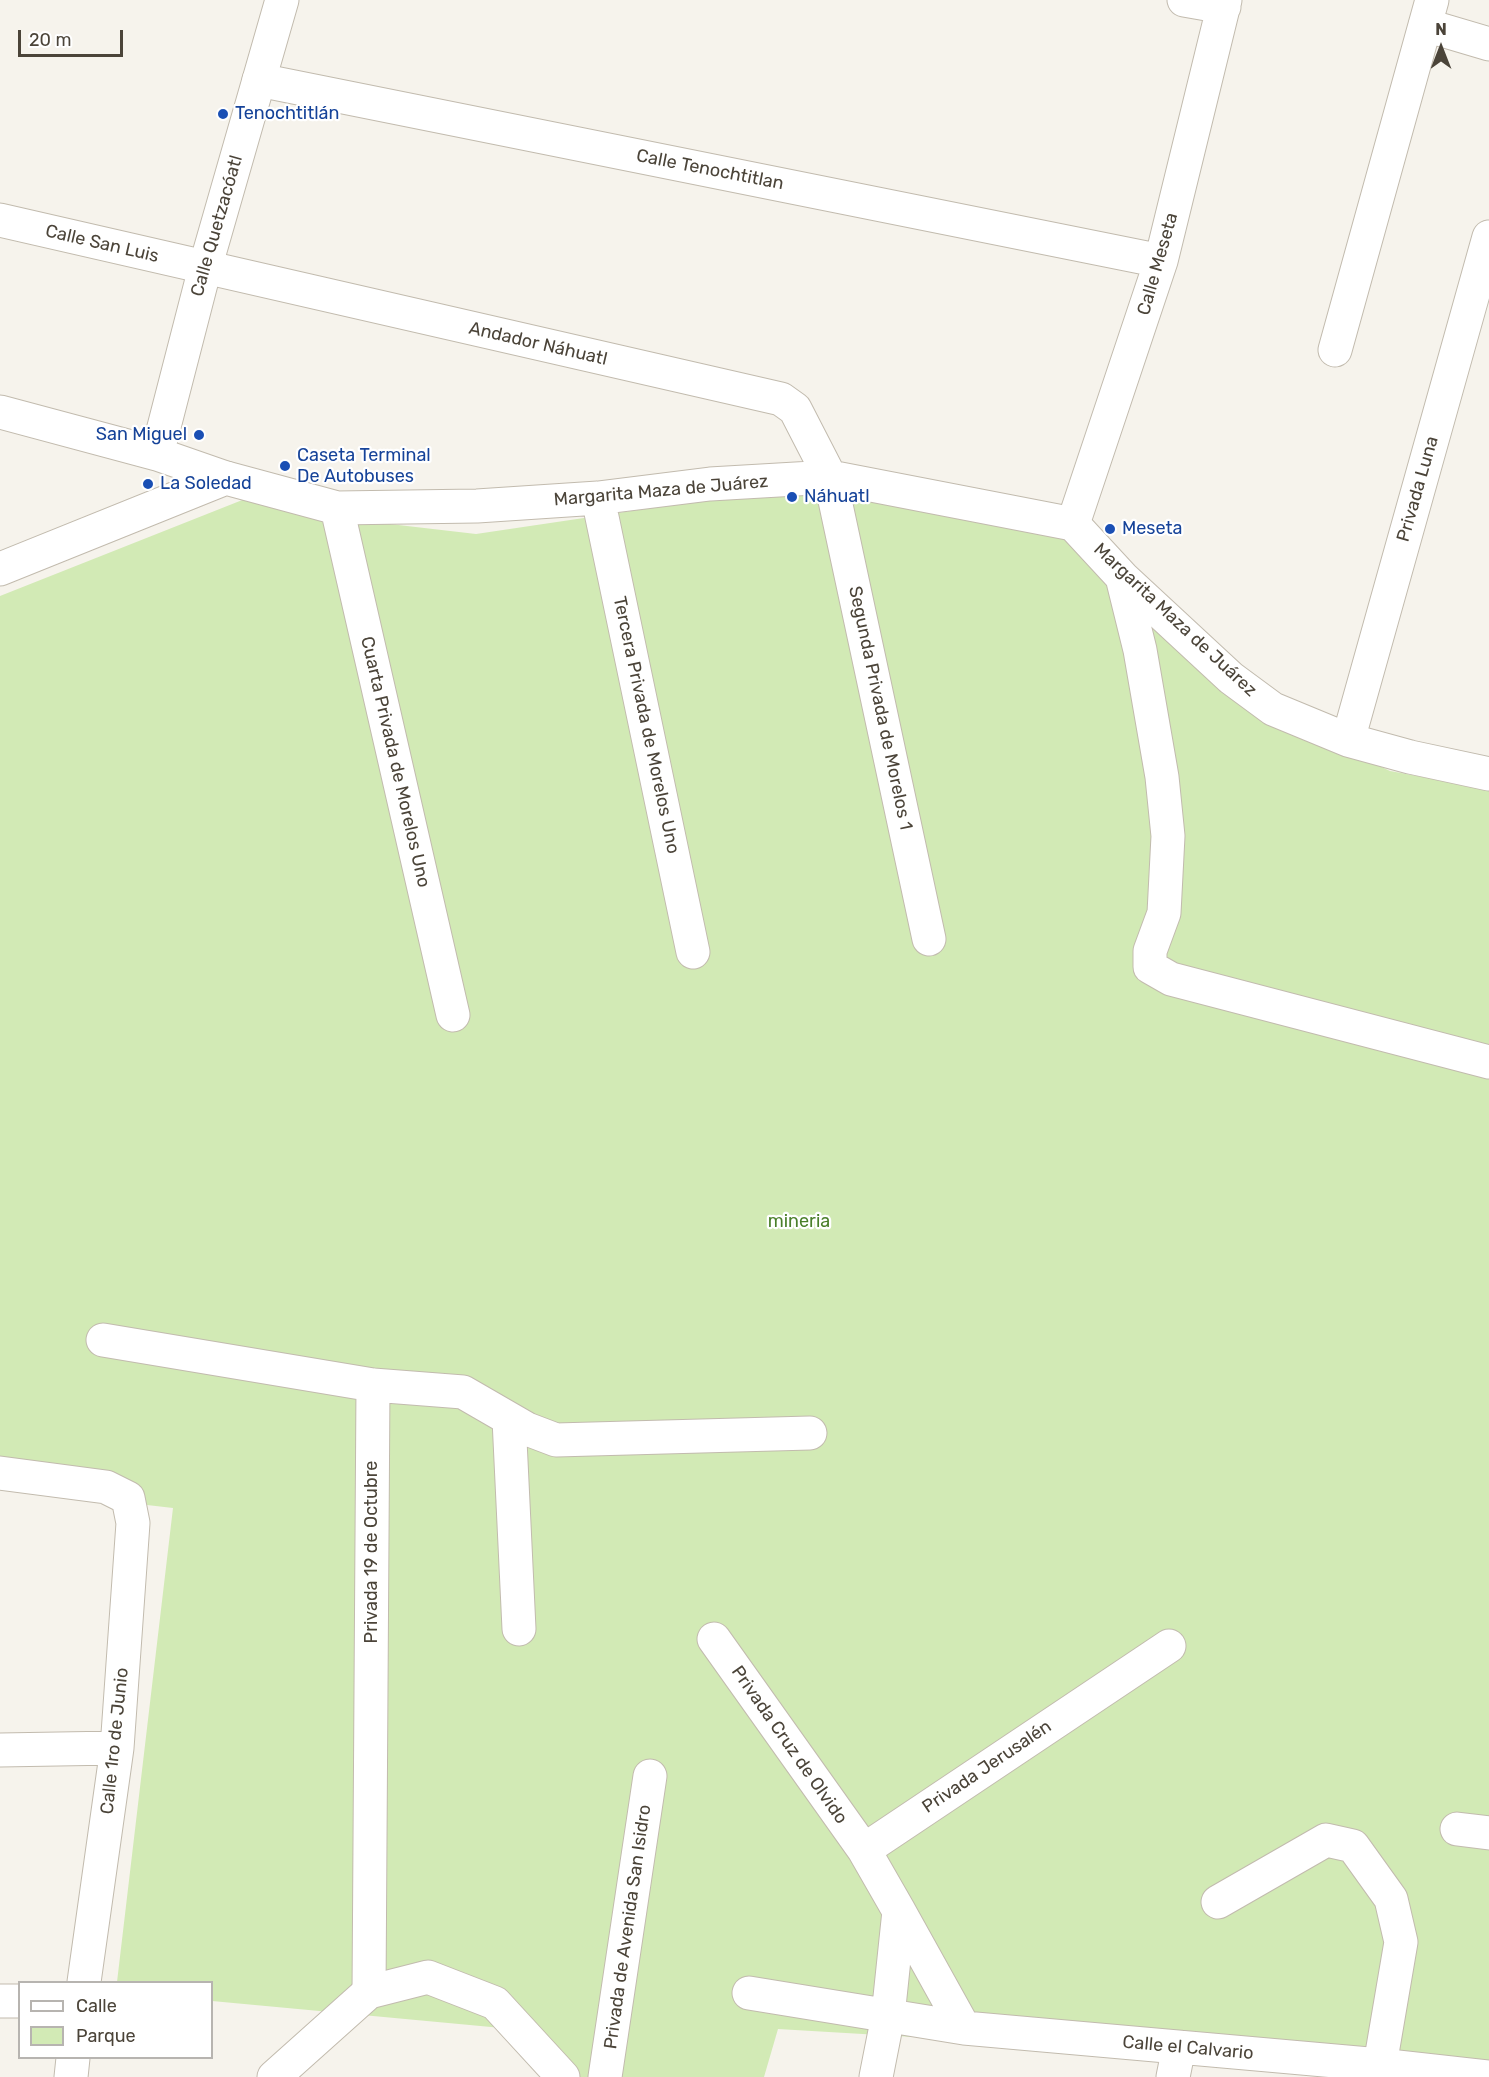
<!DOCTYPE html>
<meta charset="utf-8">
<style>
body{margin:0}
#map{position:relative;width:1489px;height:2077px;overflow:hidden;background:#f6f3ec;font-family:Rubik,sans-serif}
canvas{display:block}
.legend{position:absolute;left:18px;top:1981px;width:195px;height:78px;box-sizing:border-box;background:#fff;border:2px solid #b7b4b0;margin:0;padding:8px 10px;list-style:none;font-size:18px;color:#4b4439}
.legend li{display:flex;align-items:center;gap:12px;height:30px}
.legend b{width:30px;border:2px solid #b7b4b0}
.north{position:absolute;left:1411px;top:18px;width:60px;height:60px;-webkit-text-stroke:4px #fff;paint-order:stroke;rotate:0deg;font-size:16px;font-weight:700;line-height:24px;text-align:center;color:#4b4439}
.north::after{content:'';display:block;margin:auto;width:21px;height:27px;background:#4b4439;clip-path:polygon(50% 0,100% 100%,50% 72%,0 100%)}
.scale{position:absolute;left:18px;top:30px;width:105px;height:27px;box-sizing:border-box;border:3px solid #4b4439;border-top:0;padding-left:8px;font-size:18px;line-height:21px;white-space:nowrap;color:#4b4439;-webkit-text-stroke:4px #fff;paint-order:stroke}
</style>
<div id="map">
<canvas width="1489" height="2077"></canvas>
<ul class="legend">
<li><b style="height:8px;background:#fff"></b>Calle</li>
<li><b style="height:16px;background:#d2eab5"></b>Parque</li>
</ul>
<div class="north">N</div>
<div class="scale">20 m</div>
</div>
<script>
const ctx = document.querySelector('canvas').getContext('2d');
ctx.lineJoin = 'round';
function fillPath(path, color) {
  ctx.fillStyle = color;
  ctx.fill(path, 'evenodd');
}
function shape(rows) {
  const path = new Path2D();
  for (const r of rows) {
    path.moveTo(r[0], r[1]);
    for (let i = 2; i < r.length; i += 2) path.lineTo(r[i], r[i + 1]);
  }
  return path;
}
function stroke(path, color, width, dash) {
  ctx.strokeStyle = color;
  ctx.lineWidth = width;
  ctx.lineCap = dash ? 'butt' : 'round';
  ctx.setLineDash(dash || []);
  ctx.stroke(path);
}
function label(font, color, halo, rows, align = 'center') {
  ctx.font = font + ' Rubik,sans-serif';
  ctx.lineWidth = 4.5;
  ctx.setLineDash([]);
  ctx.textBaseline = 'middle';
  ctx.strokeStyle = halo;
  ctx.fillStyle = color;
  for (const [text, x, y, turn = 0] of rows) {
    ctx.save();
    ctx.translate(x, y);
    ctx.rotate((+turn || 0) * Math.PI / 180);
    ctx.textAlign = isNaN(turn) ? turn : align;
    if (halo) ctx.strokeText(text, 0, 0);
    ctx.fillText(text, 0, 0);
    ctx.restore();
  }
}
const green = shape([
 [260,493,338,518,476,534,732,496,910,496,1075,539,1258,708,1390,771,1489,789,1489,2071,778,2029,764,2077,575,2077,534,2031,212,2001,212,1982,117,1982,173,1508,0,1488,0,596]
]);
const minor = shape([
 [1184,0,1224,7],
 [1425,25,1489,44],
 [259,80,1161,261],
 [0,220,781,399,795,409,830,477,929,939],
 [1335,350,1432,0],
 [598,498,693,952],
 [337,508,453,1015],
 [1073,524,1161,261,1225,0],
 [0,569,226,478,337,508,477,506,598,498,710,484,830,477,1073,524,1122,577,1231,678,1273,709,1348,740,1410,757,1489,774],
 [1122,577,1140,650,1162,777,1168,836,1164,913,1150,951,1150,967,1171,979,1489,1062],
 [1348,740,1489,237],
 [103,1340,373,1385,463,1392,527,1429,556,1440,810,1433],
 [509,1419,519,1629],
 [0,1473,106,1487,128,1498,133,1523,117,1748,84,1982],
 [714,1639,864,1850,899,1911,888,2016,876,2077],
 [0,1750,117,1748],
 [1457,1829,1489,1833],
 [864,1850,1169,1646],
 [1218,1902,1326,1840,1353,1846,1391,1899,1401,1942,1380,2065],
 [899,1911,964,2028],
 [369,1992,373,1385],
 [749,1993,964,2028,1380,2065,1489,2077],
 [0,2001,20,2001],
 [71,2077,73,2058],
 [605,2077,650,1776],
 [1173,2077,1179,2047]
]);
const tertiary = shape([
 [0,412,157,454,226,478],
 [157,454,205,268,282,0],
 [274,2077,369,1992,428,1977,495,2003,563,2077]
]);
const markers = [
 [223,114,6,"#1a4fb4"],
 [199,435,6,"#1a4fb4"],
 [285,466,6,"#1a4fb4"],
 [148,484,6,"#1a4fb4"],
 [792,497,6,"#1a4fb4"],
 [1110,529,6,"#1a4fb4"]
];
const transitNames = [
 ["Tenochtitlán",235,114],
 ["San Miguel",187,435,"right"],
 ["Caseta Terminal",297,456],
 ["De Autobuses",297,477],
 ["La Soledad",160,484],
 ["Náhuatl",804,497],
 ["Meseta",1122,529]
];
const streetNames = [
 ["Calle Tenochtitlan",710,170,11],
 ["Calle Quetzacóatl",217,226,-74],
 ["Calle San Luis",102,244,13],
 ["Calle Meseta",1158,264,-74],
 ["Andador Náhuatl",538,344,13],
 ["Privada Luna",1418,489,-74],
 ["Margarita Maza de Juárez",661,491,-5],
 ["Margarita Maza de Juárez",1175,620,43],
 ["Segunda Privada de Morelos 1",880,708,78],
 ["Tercera Privada de Morelos Uno",646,725,78],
 ["Cuarta Privada de Morelos Uno",395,762,77],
 ["Privada 19 de Octubre",372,1552,-90],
 ["Calle 1ro de Junio",115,1741,-84],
 ["Privada Cruz de Olvido",789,1745,55],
 ["Privada Jerusalén",987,1767,-34],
 ["Privada de Avenida San Isidro",628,1927,-82],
 ["Calle el Calvario",1188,2048,5]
];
const parkNames = [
 ["mineria",799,1222]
];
fillPath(green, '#d2eab5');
stroke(minor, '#c2bbae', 35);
stroke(tertiary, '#c2bbae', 35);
stroke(minor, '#fff', 33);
stroke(tertiary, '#fff', 33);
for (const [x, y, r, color] of markers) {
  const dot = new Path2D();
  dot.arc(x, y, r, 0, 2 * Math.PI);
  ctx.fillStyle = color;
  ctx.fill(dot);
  stroke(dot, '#fff', 2);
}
label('18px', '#164399', '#fff', transitNames, 'left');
label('18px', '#4b4439', '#fff', streetNames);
label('18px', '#4a7f2a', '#fff', parkNames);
</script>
